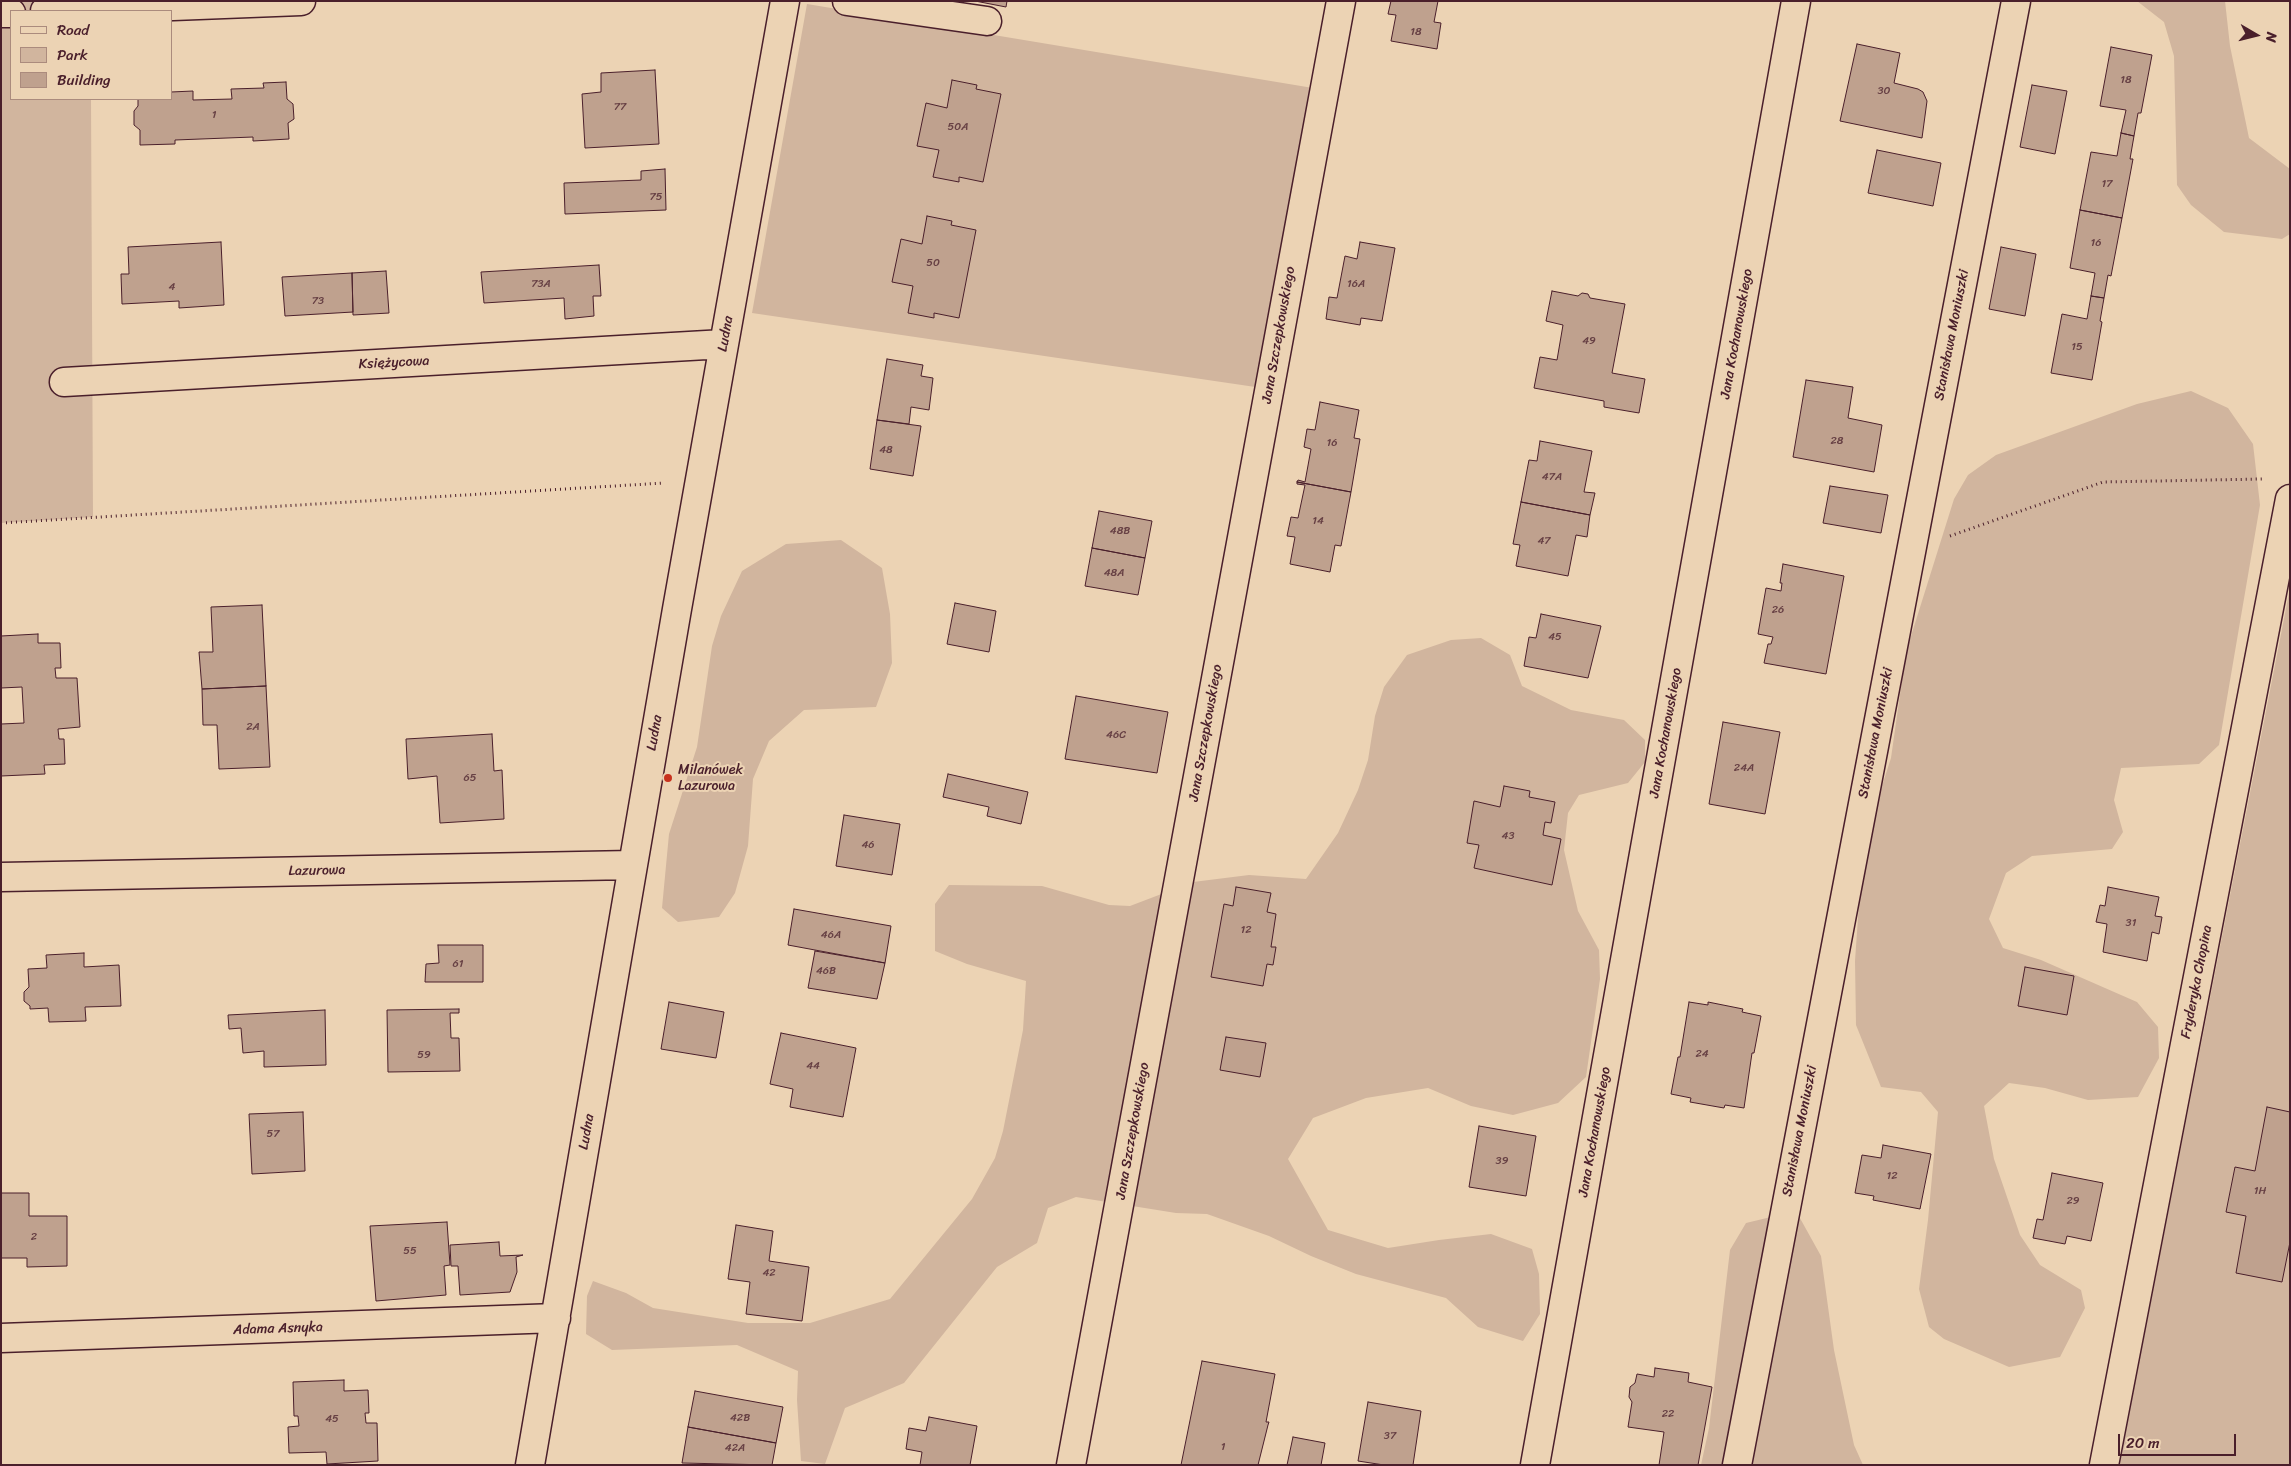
<!DOCTYPE html>
<meta charset="utf-8">
<style>
body{margin:0}
#map{position:relative;width:2291px;height:1466px;overflow:hidden;background:#ecd3b4;font-family:Sriracha,sans-serif}
canvas{display:block}
.frame{position:absolute;inset:0;border:2px solid #4a1f2b;pointer-events:none}
.legend{position:absolute;left:10px;top:10px;width:162px;height:90px;box-sizing:border-box;background:#ecd3b4;border:1px solid #ab8b7d;margin:0;padding:6px 9px;list-style:none;font-size:15px;color:#4a1f2b}
.legend li{display:flex;align-items:center;gap:10px;height:25px}
.legend b{width:25px;border:1px solid #ab8b7d}
.north{position:absolute;left:2231px;top:10px;width:50px;height:50px;-webkit-text-stroke:4px #ecd3b4;paint-order:stroke;rotate:98deg;font-size:14px;font-weight:700;line-height:20px;text-align:center;color:#4a1f2b}
.north::after{content:'';display:block;margin:auto;width:18px;height:22px;background:#4a1f2b;clip-path:polygon(50% 0,100% 100%,50% 72%,0 100%)}
.scale{position:absolute;left:2118px;top:1434px;width:118px;height:22px;box-sizing:border-box;border:2px solid #4a1f2b;border-top:0;padding-left:6px;font-size:15px;line-height:18px;white-space:nowrap;color:#4a1f2b;-webkit-text-stroke:4px #ecd3b4;paint-order:stroke}
</style>
<div id="map">
<canvas width="2291" height="1466"></canvas>
<div class="frame"></div>
<ul class="legend">
<li><b style="height:6px;background:#ecd3b4"></b>Road</li>
<li><b style="height:14px;background:#d1b59e"></b>Park</li>
<li><b style="height:14px;background:#bfa18e"></b>Building</li>
</ul>
<div class="north">N</div>
<div class="scale">20 m</div>
</div>
<script>
const ctx = document.querySelector('canvas').getContext('2d');
ctx.lineJoin = 'round';
function fillPath(path, color) {
  ctx.fillStyle = color;
  ctx.fill(path, 'evenodd');
}
function shape(rows) {
  const path = new Path2D();
  for (const r of rows) {
    path.moveTo(r[0], r[1]);
    for (let i = 2; i < r.length; i += 2) path.lineTo(r[i], r[i + 1]);
  }
  return path;
}
function stroke(path, color, width, dash) {
  ctx.strokeStyle = color;
  ctx.lineWidth = width;
  ctx.lineCap = dash ? 'butt' : 'round';
  ctx.setLineDash(dash || []);
  ctx.stroke(path);
}
function label(font, color, halo, rows, align = 'center') {
  ctx.font = font + ' Sriracha,sans-serif';
  ctx.lineWidth = 4;
  ctx.setLineDash([]);
  ctx.textBaseline = 'middle';
  ctx.strokeStyle = halo;
  ctx.fillStyle = color;
  for (const [text, x, y, turn = 0] of rows) {
    ctx.save();
    ctx.translate(x, y);
    ctx.rotate((+turn || 0) * Math.PI / 180);
    ctx.textAlign = isNaN(turn) ? turn : align;
    if (halo) ctx.strokeText(text, 0, 0);
    ctx.fillText(text, 0, 0);
    ctx.restore();
  }
}
const green = shape([
 [1,1,90,1,90,11,11,11,11,99,91,99,93,517,1,523],
 [2137,1,2225,1,2230,46,2249,138,2290,169,2290,234,2282,239,2224,232,2191,205,2177,185,2174,56,2164,22],
 [807,4,1325,90,1269,389,752,313],
 [2191,391,2228,408,2253,444,2260,505,2219,745,2199,764,2121,768,2114,800,2123,832,2112,849,2032,856,2006,873,1989,919,2003,948,2041,960,2137,1002,2158,1027,2159,1058,2138,1097,2088,1100,2045,1088,2009,1083,1984,1106,1994,1159,2020,1235,2040,1265,2081,1290,2085,1308,2060,1357,2009,1367,1944,1339,1929,1327,1919,1289,1928,1220,1938,1112,1921,1092,1881,1087,1856,1025,1855,961,1863,845,1891,758,1906,652,1954,499,1968,475,1996,455,2137,404],
 [841,540,882,568,890,614,892,663,876,707,804,710,769,741,753,779,748,846,735,893,719,917,678,922,662,908,669,834,697,747,712,646,721,616,742,571,786,544],
 [2290,588,2290,1465,2119,1465],
 [1481,638,1510,655,1522,686,1571,710,1624,720,1645,740,1645,762,1628,783,1579,795,1568,813,1564,850,1578,911,1599,950,1600,979,1586,1077,1558,1103,1513,1115,1471,1106,1428,1088,1366,1098,1313,1118,1288,1159,1328,1230,1388,1248,1439,1240,1491,1234,1532,1249,1539,1274,1540,1314,1523,1341,1478,1327,1446,1298,1356,1274,1311,1256,1269,1236,1207,1214,1176,1213,1076,1197,1048,1208,1037,1243,997,1267,904,1383,845,1408,825,1464,801,1461,797,1400,798,1371,737,1345,612,1350,586,1334,587,1296,593,1281,626,1293,653,1308,748,1323,810,1323,890,1299,972,1199,995,1158,1003,1131,1023,1030,1026,981,967,964,935,951,935,904,949,885,1042,886,1109,905,1130,906,1193,882,1249,875,1306,879,1338,833,1358,790,1368,760,1375,716,1384,687,1407,655,1451,640],
 [1796,1211,1821,1256,1834,1350,1854,1445,1863,1465,1701,1465,1709,1428,1730,1250,1746,1223]
]);
const building = shape([
 [975,1,1007,1,1006,7,975,1],
 [1391,1,1438,1,1434,22,1441,23,1437,49,1391,41,1396,15,1388,14,1391,1],
 [1857,44,1900,53,1894,83,1918,89,1923,92,1927,101,1922,138,1840,121,1857,44],
 [2111,47,2152,55,2141,113,2138,113,2134,136,2121,133,2126,110,2100,106,2111,47],
 [655,70,659,144,585,148,582,94,601,92,601,73,655,70],
 [952,80,977,85,976,89,1001,94,983,182,959,177,959,182,933,177,939,150,917,146,926,103,947,108,952,80],
 [286,82,287,99,293,104,294,119,288,123,289,139,253,141,253,137,175,140,175,144,140,145,140,130,134,125,134,111,138,106,138,99,171,99,171,92,193,91,193,100,232,99,231,89,264,88,263,83,286,82],
 [2032,85,2067,91,2055,154,2020,147,2032,85],
 [2121,133,2134,136,2130,159,2133,159,2122,218,2080,210,2091,152,2117,156,2121,133],
 [1877,150,1941,163,1933,206,1868,193,1877,150],
 [665,169,666,210,565,214,564,183,641,180,641,171,665,169],
 [2080,210,2122,218,2111,276,2108,275,2104,298,2091,296,2095,273,2070,268,2080,210],
 [927,216,952,221,951,225,976,230,959,318,934,313,934,318,908,313,913,286,892,282,901,239,922,244,927,216],
 [221,242,224,305,179,308,179,301,122,304,121,274,129,274,128,247,221,242],
 [1360,242,1395,248,1382,321,1361,318,1360,325,1326,319,1329,297,1337,298,1345,256,1357,259,1360,242],
 [2001,247,2036,254,2025,316,1989,309,2001,247],
 [599,265,601,296,593,296,594,316,565,319,564,298,484,303,481,272,599,265],
 [386,271,389,313,353,315,352,273,386,271],
 [352,273,353,312,285,316,282,277,352,273],
 [1552,291,1578,296,1582,293,1588,294,1590,298,1625,304,1612,373,1645,379,1639,413,1604,407,1604,401,1534,388,1540,357,1557,360,1563,325,1546,321,1552,291],
 [2091,296,2104,298,2100,321,2102,322,2092,380,2051,373,2062,314,2087,319,2091,296],
 [887,359,923,365,921,376,933,378,929,410,911,407,909,424,877,420,887,359],
 [1806,380,1853,387,1848,418,1882,425,1874,472,1793,457,1806,380],
 [1320,402,1359,410,1354,438,1360,439,1351,492,1297,482,1298,480,1305,482,1311,449,1304,447,1307,429,1315,430,1320,402],
 [877,420,921,426,913,476,870,469,877,420],
 [1540,441,1592,451,1584,492,1595,493,1590,515,1521,502,1529,460,1537,461,1540,441],
 [1297,482,1351,492,1341,546,1335,545,1330,572,1290,564,1295,537,1287,536,1291,517,1298,518,1305,485,1297,484,1297,482],
 [1830,486,1888,495,1881,533,1823,523,1830,486],
 [1521,502,1590,515,1587,537,1576,535,1568,576,1516,566,1520,545,1513,544,1521,502],
 [1099,511,1152,521,1145,558,1092,548,1099,511],
 [1092,548,1145,558,1138,595,1085,586,1092,548],
 [1783,564,1844,576,1826,674,1764,663,1768,644,1771,644,1773,637,1758,634,1766,588,1781,591,1782,583,1780,583,1783,564],
 [955,603,996,611,989,652,947,644,955,603],
 [262,605,266,686,202,689,199,652,213,652,211,607,262,605],
 [1541,614,1601,626,1588,678,1524,666,1529,637,1536,638,1541,614],
 [38,634,38,643,60,643,61,668,55,668,56,678,77,678,80,727,58,729,59,739,64,739,65,764,44,765,45,774,1,776,1,724,24,723,22,687,1,688,1,636,38,634],
 [266,686,270,767,219,769,217,725,203,725,202,689,266,686],
 [1076,696,1168,712,1157,773,1065,759,1076,696],
 [1723,722,1780,732,1765,814,1709,804,1723,722],
 [492,734,494,771,502,770,504,819,440,823,437,776,408,779,406,739,492,734],
 [948,774,1028,792,1021,824,987,816,989,807,943,797,948,774],
 [1504,786,1530,791,1529,797,1555,802,1551,823,1545,822,1543,835,1561,839,1552,885,1474,868,1479,845,1467,843,1474,801,1500,807,1504,786],
 [844,815,900,824,892,875,836,866,844,815],
 [1236,887,1271,893,1267,912,1276,914,1271,947,1276,947,1273,965,1267,964,1263,986,1211,977,1224,904,1233,906,1236,887],
 [2108,887,2159,897,2155,916,2162,917,2159,934,2152,932,2147,961,2103,952,2107,924,2096,922,2100,905,2105,906,2108,887],
 [794,909,891,926,885,963,788,945,794,909],
 [438,945,483,945,483,982,425,982,426,964,439,963,438,945],
 [815,951,885,963,877,999,808,988,815,951],
 [84,953,84,967,119,965,121,1006,85,1007,86,1021,49,1022,48,1008,30,1009,30,1006,24,1001,24,992,29,987,28,969,47,968,46,955,84,953],
 [2025,967,2074,976,2067,1015,2018,1006,2025,967],
 [669,1002,724,1012,716,1058,661,1049,669,1002],
 [1689,1002,1708,1005,1708,1002,1743,1009,1742,1012,1761,1016,1754,1053,1752,1053,1744,1108,1725,1105,1724,1108,1690,1102,1691,1098,1671,1094,1678,1057,1680,1057,1689,1002],
 [459,1009,459,1013,450,1013,451,1038,459,1038,460,1071,388,1072,387,1010,459,1009],
 [325,1010,326,1065,264,1067,264,1051,243,1053,241,1028,229,1029,228,1015,325,1010],
 [781,1033,856,1048,843,1117,790,1107,793,1089,770,1084,781,1033],
 [1226,1037,1266,1043,1260,1077,1220,1070,1226,1037],
 [2267,1107,2290,1112,2290,1242,2282,1282,2236,1273,2246,1216,2226,1212,2235,1167,2255,1171,2267,1107],
 [303,1112,305,1171,252,1174,249,1114,303,1112],
 [1479,1126,1536,1136,1526,1196,1469,1187,1479,1126],
 [1883,1145,1931,1154,1920,1209,1873,1200,1874,1196,1855,1193,1862,1155,1881,1158,1883,1145],
 [2052,1173,2103,1183,2091,1241,2067,1236,2065,1244,2033,1238,2037,1219,2043,1220,2052,1173],
 [1,1193,29,1193,29,1216,67,1216,67,1266,27,1267,27,1258,1,1258,1,1193],
 [447,1222,450,1265,444,1266,446,1295,376,1301,370,1226,447,1222],
 [736,1225,773,1231,769,1261,809,1267,802,1321,746,1314,750,1282,728,1279,736,1225],
 [499,1242,500,1256,523,1255,516,1257,517,1272,510,1292,460,1295,458,1266,451,1266,450,1245,499,1242],
 [1202,1361,1275,1374,1266,1422,1269,1422,1268,1425,1258,1465,1181,1465,1202,1361],
 [1655,1368,1689,1373,1688,1382,1712,1387,1698,1465,1659,1465,1664,1432,1628,1427,1632,1402,1629,1397,1630,1387,1635,1383,1637,1374,1654,1377,1655,1368],
 [344,1380,344,1391,368,1390,369,1413,365,1413,366,1423,377,1423,378,1461,327,1464,326,1452,289,1453,288,1427,299,1426,298,1416,294,1416,293,1382,344,1380],
 [695,1391,783,1407,776,1443,688,1427,695,1391],
 [1368,1402,1421,1411,1413,1465,1384,1465,1358,1461,1368,1402],
 [929,1417,977,1426,970,1465,920,1465,922,1452,906,1449,909,1428,926,1431,929,1417],
 [688,1427,776,1443,772,1465,682,1463,688,1427],
 [1293,1437,1325,1443,1321,1465,1287,1465,1293,1437]
]);
const path = shape([
 [1,523,664,483],
 [1950,536,2103,482,2262,479]
]);
const minor = shape([
 [847,1,987,21],
 [45,11,301,1],
 [1,13,11,13],
 [64,382,724,344],
 [1,877,632,865],
 [1,1338,556,1318],
 [530,1465,677,609,785,1],
 [1071,1465,1341,1],
 [1535,1465,1796,1],
 [1737,1465,2016,1],
 [2104,1465,2290,499]
]);
const markers = [
 [668,778,5,"#c8321e"]
];
const numberNames = [
 ["18",1416,32],
 ["18",2126,80],
 ["30",1884,91],
 ["77",620,107],
 ["1",214,115],
 ["50A",958,127],
 ["17",2107,184],
 ["75",656,197],
 ["16",2096,243],
 ["50",933,263],
 ["73A",541,284],
 ["16A",1356,284],
 ["4",172,287],
 ["73",318,301],
 ["49",1589,341],
 ["15",2077,347],
 ["28",1837,441],
 ["16",1332,443],
 ["48",886,450],
 ["47A",1552,477],
 ["14",1318,521],
 ["48B",1120,531],
 ["47",1544,541],
 ["48A",1114,573],
 ["26",1778,610],
 ["45",1555,637],
 ["2A",253,727],
 ["46C",1116,735],
 ["24A",1744,768],
 ["65",470,778],
 ["43",1508,836],
 ["46",868,845],
 ["31",2131,923],
 ["12",1246,930],
 ["46A",831,935],
 ["61",458,964],
 ["46B",826,971],
 ["24",1702,1054],
 ["59",424,1055],
 ["44",813,1066],
 ["57",273,1134],
 ["39",1502,1161],
 ["12",1892,1176],
 ["1H",2260,1191],
 ["29",2073,1201],
 ["2",34,1237],
 ["55",410,1251],
 ["42",769,1273],
 ["22",1668,1414],
 ["42B",740,1418],
 ["45",332,1419],
 ["37",1390,1436],
 ["1",1223,1447],
 ["42A",735,1448]
];
const streetNames = [
 ["Ludna",726,334,-80],
 ["Jana Kochanowskiego",1737,334,-80],
 ["Jana Szczepkowskiego",1279,335,-80],
 ["Stanisława Moniuszki",1952,335,-79],
 ["Księżycowa",394,363,-3],
 ["Ludna",655,733,-80],
 ["Jana Szczepkowskiego",1206,733,-80],
 ["Jana Kochanowskiego",1666,733,-80],
 ["Stanisława Moniuszki",1876,733,-79],
 ["Lazurowa",317,871,-1],
 ["Fryderyka Chopina",2197,982,-79],
 ["Jana Szczepkowskiego",1133,1131,-80],
 ["Stanisława Moniuszki",1800,1131,-79],
 ["Ludna",587,1132,-80],
 ["Jana Kochanowskiego",1595,1132,-80],
 ["Adama Asnyka",278,1329,-2]
];
const poiNames = [
 ["Milanówek",678,770],
 ["Lazurowa",678,786]
];
fillPath(green, '#d1b59e');
fillPath(building, '#bfa18e');
stroke(building, '#4a1f2b', 1);
stroke(minor, '#4a1f2b', 31);
stroke(path, '#4a1f2b', 3, [1, 4]);
stroke(minor, '#ecd3b4', 28);
for (const [x, y, r, color] of markers) {
  const dot = new Path2D();
  dot.arc(x, y, r, 0, 2 * Math.PI);
  ctx.fillStyle = color;
  ctx.fill(dot);
  stroke(dot, '#ecd3b4', 2);
}
label('11px', '#674044', null, numberNames);
label('14px', '#4a1f2b', '#ecd3b4', streetNames);
label('14px', '#4a1f2b', '#ecd3b4', poiNames, 'left');
</script>
